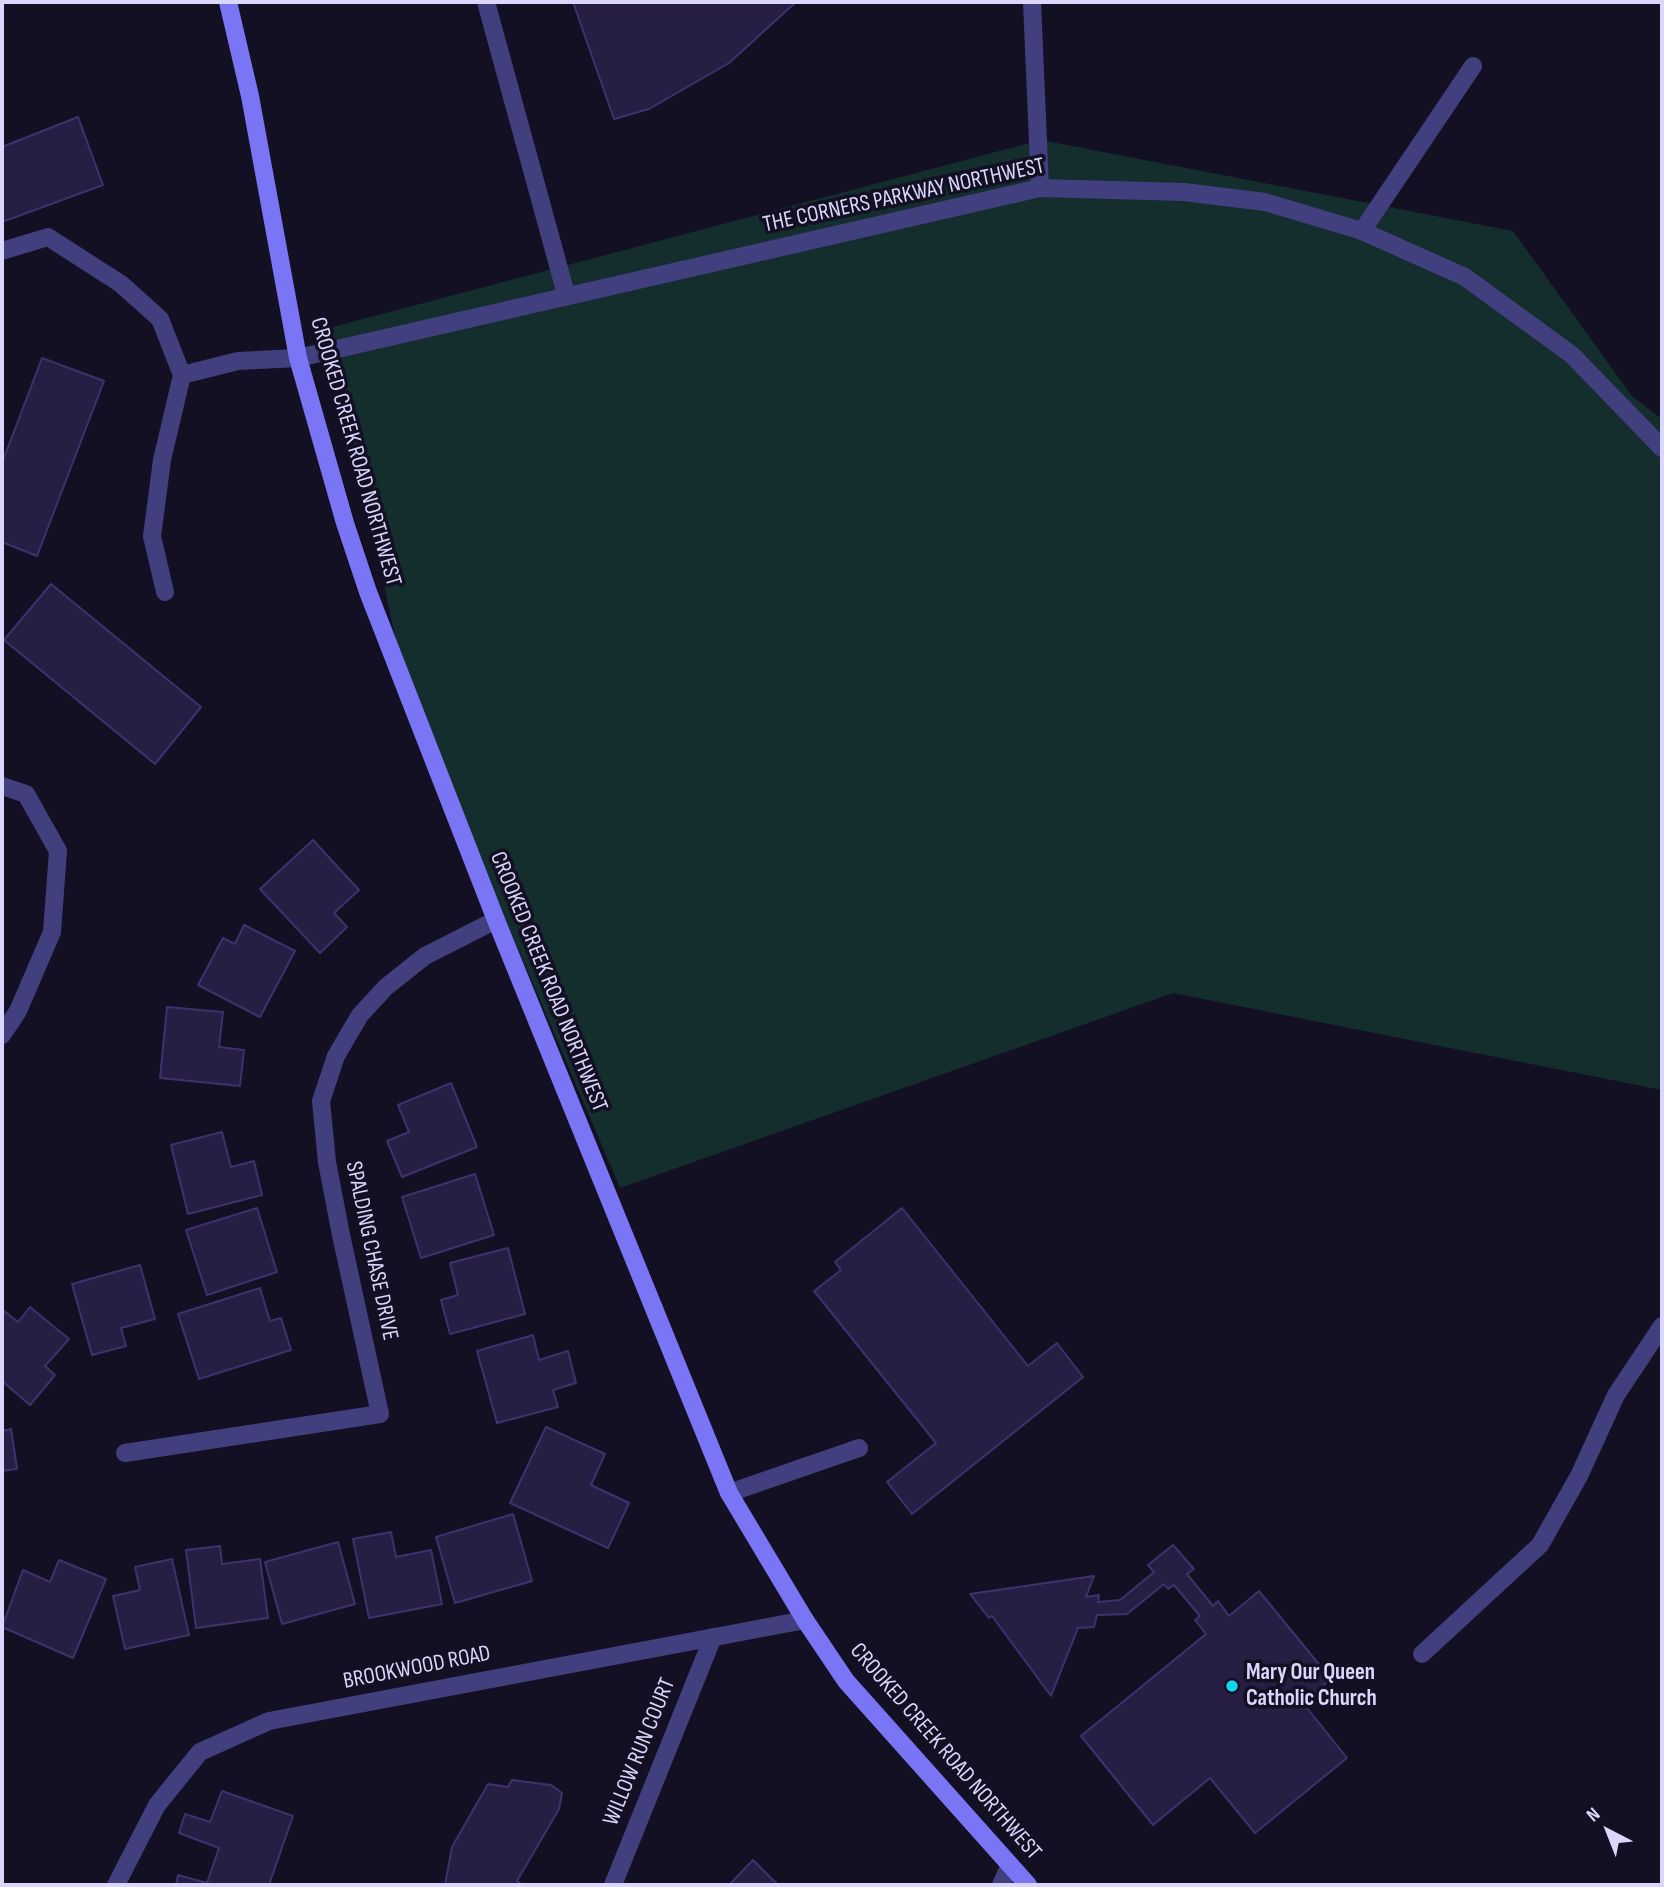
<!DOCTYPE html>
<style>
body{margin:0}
#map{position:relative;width:1664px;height:1887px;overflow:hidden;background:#141024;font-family:"Sofia Sans Condensed",sans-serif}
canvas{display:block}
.frame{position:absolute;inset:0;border:4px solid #dbd6fc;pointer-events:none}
.north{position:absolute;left:1573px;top:1796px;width:70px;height:70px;-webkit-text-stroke:5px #141024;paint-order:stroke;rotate:318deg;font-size:19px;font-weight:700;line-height:28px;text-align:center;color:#dbd6fc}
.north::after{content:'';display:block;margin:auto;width:24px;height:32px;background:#dbd6fc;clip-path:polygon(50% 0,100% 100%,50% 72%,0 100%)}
</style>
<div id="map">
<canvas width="1664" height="1887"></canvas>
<div class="frame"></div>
<div class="north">N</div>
</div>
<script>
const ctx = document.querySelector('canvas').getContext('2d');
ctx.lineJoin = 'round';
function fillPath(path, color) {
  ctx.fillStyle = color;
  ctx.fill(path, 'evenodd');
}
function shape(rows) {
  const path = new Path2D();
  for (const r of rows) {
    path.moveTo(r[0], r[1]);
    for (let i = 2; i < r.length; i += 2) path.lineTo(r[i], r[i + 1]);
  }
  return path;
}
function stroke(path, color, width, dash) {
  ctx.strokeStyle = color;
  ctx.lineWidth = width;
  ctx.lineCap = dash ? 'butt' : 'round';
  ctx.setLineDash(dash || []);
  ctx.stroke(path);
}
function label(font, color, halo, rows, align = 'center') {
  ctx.font = font + ' "Sofia Sans Condensed",sans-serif';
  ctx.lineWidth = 7;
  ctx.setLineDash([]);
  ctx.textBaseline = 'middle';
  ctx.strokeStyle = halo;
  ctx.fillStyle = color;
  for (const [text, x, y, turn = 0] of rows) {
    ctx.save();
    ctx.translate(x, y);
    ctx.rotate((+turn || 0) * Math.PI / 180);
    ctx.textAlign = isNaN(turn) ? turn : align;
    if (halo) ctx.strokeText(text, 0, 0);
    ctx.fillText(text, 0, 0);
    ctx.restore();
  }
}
const green = shape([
 [1041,140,1513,231,1632,396,1662,419,1662,1090,1173,993,620,1188,405,683,329,328]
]);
const building = shape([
 [573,2,796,2,729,63,649,109,614,119,573,2],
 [78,117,103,185,2,222,2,147,78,117],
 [42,358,104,381,37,556,2,542,2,463,42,358],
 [51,584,201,707,155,764,4,640,51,584],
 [313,840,359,890,334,913,347,927,320,953,260,889,313,840],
 [244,925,295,951,260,1017,198,985,223,938,235,944,244,925],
 [167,1007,223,1012,219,1047,244,1050,240,1086,160,1078,167,1007],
 [451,1083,477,1147,402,1177,387,1141,409,1132,398,1105,451,1083],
 [222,1132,231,1167,254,1161,262,1195,188,1214,171,1145,222,1132],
 [475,1174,494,1235,421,1258,402,1197,475,1174],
 [257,1208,277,1272,207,1295,186,1230,257,1208],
 [902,1208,1028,1366,1057,1343,1083,1377,912,1514,887,1482,936,1443,814,1291,841,1270,835,1262,902,1208],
 [508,1248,525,1314,450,1334,441,1300,458,1295,450,1263,508,1248],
 [140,1265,155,1319,121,1328,126,1346,92,1355,72,1284,140,1265],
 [260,1288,270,1321,281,1318,291,1350,199,1379,178,1314,260,1288],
 [30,1307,69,1339,45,1366,55,1375,30,1405,2,1381,2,1313,4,1311,18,1322,30,1307],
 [533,1335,539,1360,568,1351,576,1383,553,1390,558,1407,497,1423,477,1351,533,1335],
 [546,1427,605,1454,591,1485,629,1503,608,1548,510,1503,546,1427],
 [11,1429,17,1469,2,1471,2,1431,11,1429],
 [513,1514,532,1581,455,1603,436,1537,513,1514],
 [391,1532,396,1557,431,1550,442,1604,369,1618,353,1539,391,1532],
 [338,1542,355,1604,282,1624,265,1562,338,1542],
 [1173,1545,1194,1569,1187,1574,1213,1606,1218,1601,1229,1616,1259,1591,1331,1679,1303,1703,1347,1758,1255,1833,1210,1778,1153,1825,1081,1736,1206,1634,1195,1620,1200,1616,1174,1585,1168,1589,1164,1584,1127,1614,1097,1615,1094,1627,1078,1628,1051,1696,992,1616,989,1618,970,1594,1094,1576,1086,1597,1099,1595,1098,1602,1120,1600,1154,1572,1148,1565,1173,1545],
 [220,1546,222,1564,260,1559,268,1618,196,1628,186,1550,220,1546],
 [172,1559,189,1635,125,1649,113,1596,140,1590,135,1567,172,1559],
 [59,1560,106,1579,73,1658,2,1627,23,1570,50,1582,59,1560],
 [512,1780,551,1785,562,1793,559,1809,517,1881,523,1885,445,1885,452,1847,488,1784,508,1787,512,1780],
 [222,1791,293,1816,269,1885,176,1885,178,1875,207,1883,219,1848,179,1833,185,1814,210,1822,222,1791],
 [753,1860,778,1885,729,1885,753,1860]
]);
const lane = shape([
 [486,2,566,294],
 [1362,231,1473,66],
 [729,1493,859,1448],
 [1422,1654,1540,1545,1579,1476,1616,1395,1662,1326]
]);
const street = shape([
 [1032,2,1040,188],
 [2,251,48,237,121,284,160,319,182,375,162,460,152,536,165,592],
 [182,375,238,361,298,358,1040,188,1184,192,1265,202,1362,231,1465,277,1572,355,1662,448],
 [2,786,26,794,58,851,52,932,18,1011,2,1035],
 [125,1453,380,1414,341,1235,327,1162,321,1101,336,1056,360,1015,386,987,425,956,496,920],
 [116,1885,157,1805,200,1752,269,1721,805,1620],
 [613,1885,713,1637],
 [1001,1885,1010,1865]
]);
const secondary = shape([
 [228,2,250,96,298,358,345,523,368,592,496,920,729,1493,805,1620,846,1681,1028,1885]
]);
const markers = [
 [1232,1686,7,"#12d4ec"]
];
const streetNames = [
 ["THE CORNERS PARKWAY NORTHWEST",904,196,-12],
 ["CROOKED CREEK ROAD NORTHWEST",355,452,74],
 ["CROOKED CREEK ROAD NORTHWEST",548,982,68],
 ["SPALDING CHASE DRIVE",371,1251,78],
 ["BROOKWOOD ROAD",417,1668,-11],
 ["WILLOW RUN COURT",640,1752,-68],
 ["CROOKED CREEK ROAD NORTHWEST",945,1752,49]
];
const poiNames = [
 ["Mary Our Queen",1246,1673],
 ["Catholic Church",1246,1699]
];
fillPath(green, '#142d2d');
fillPath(building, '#261e43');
stroke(building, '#3e326d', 2);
stroke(lane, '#423f7f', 18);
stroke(street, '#423f7f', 18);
stroke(secondary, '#7a75f4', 18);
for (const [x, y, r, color] of markers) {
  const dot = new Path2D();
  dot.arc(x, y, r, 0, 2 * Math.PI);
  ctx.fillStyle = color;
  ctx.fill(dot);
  stroke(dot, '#141024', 2.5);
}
label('23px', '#dbd6fc', '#141024', streetNames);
label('bold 23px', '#dbd6fc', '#141024', poiNames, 'left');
</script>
